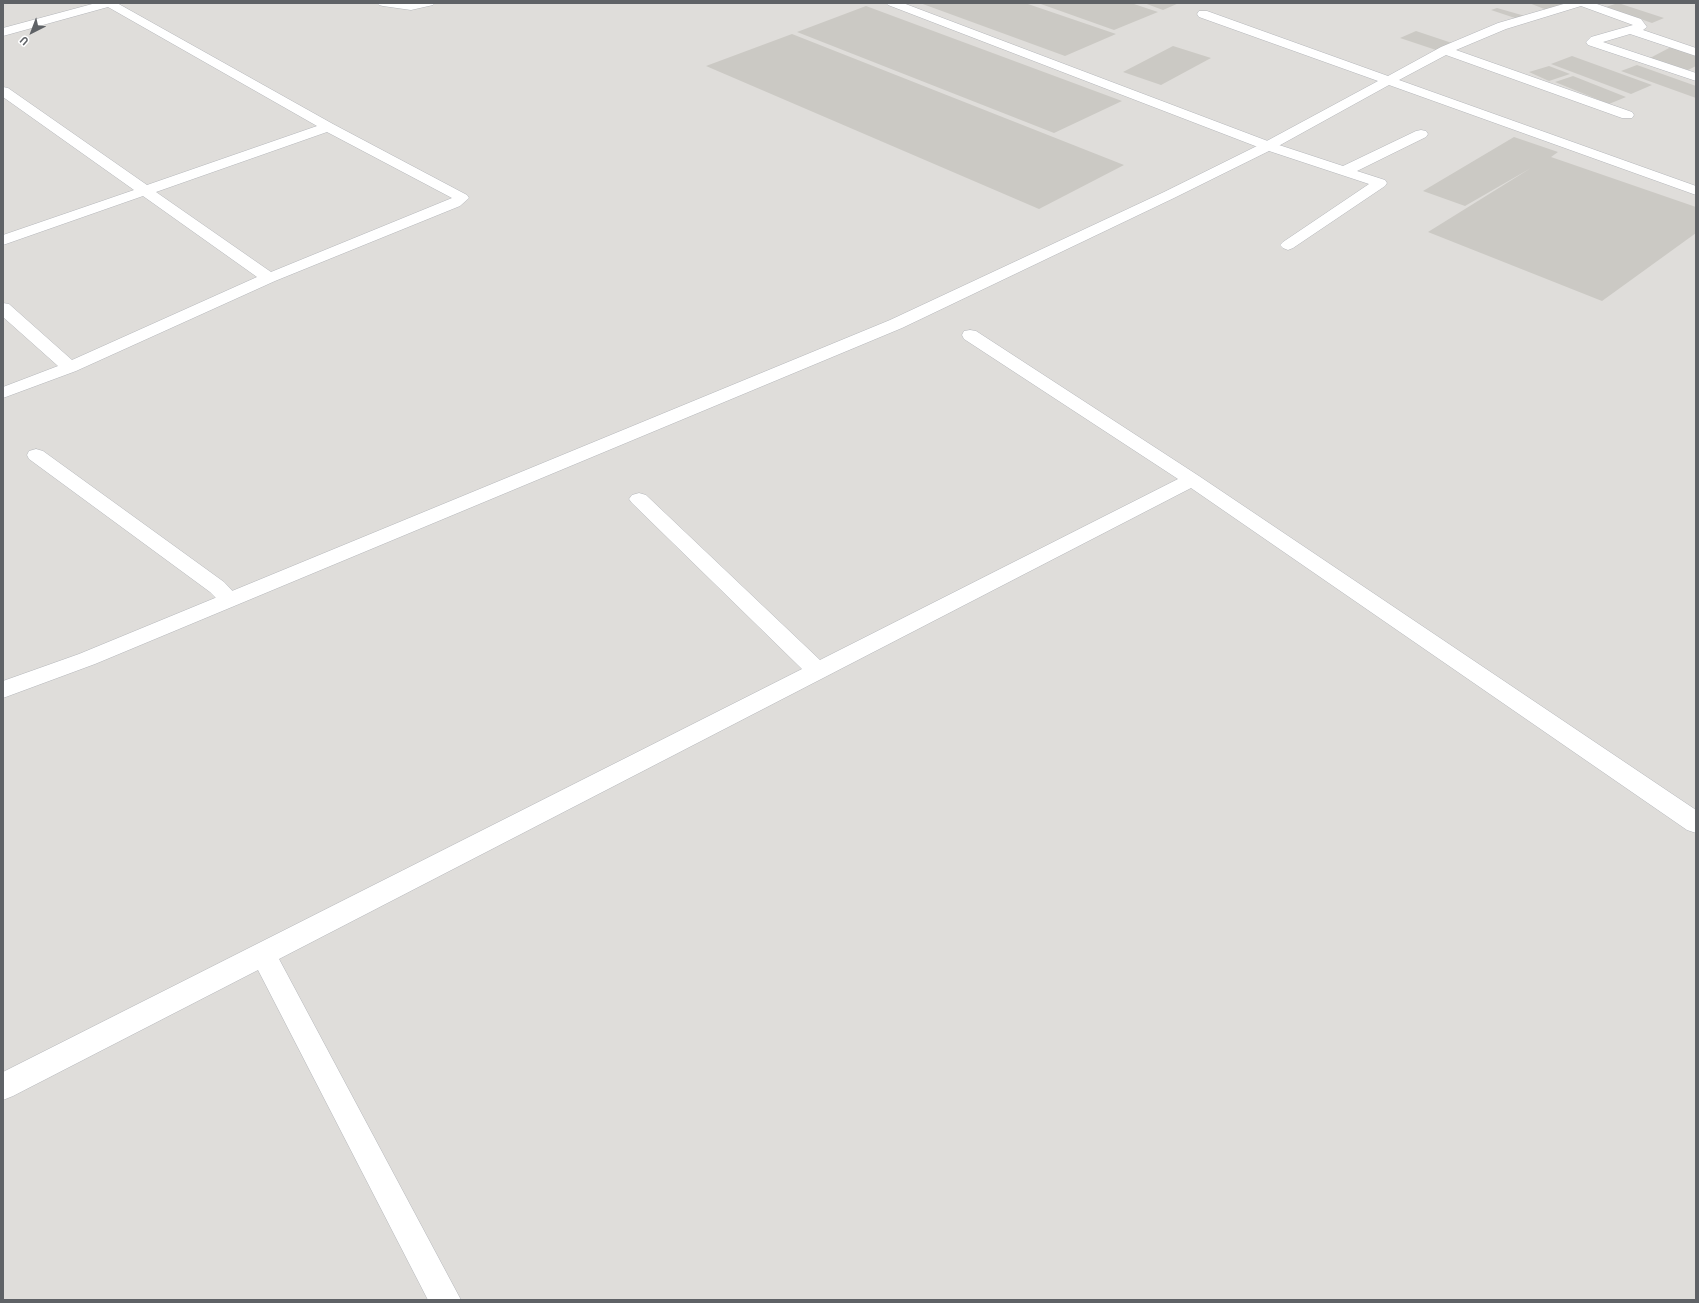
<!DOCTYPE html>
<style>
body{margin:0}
#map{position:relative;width:1699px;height:1303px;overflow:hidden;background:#efeee8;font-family:Barlow,sans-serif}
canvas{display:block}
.frame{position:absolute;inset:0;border:4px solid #5f6266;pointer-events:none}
.north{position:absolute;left:12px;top:12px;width:40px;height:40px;-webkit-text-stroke:3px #fff;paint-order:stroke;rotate:222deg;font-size:11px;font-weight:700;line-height:16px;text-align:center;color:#5f6266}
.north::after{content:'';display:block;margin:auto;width:14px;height:18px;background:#5f6266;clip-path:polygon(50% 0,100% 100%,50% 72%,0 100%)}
</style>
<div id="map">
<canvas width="1699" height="1303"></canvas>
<div class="frame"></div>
<div class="north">U</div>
</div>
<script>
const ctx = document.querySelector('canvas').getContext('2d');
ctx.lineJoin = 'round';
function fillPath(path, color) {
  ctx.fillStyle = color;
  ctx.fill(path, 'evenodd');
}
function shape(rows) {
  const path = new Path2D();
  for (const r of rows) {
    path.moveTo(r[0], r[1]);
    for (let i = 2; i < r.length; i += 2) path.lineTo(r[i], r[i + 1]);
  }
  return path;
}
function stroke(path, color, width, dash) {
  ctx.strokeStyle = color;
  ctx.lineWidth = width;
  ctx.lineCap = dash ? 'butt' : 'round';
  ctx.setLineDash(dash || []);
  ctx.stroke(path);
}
const industrial = shape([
 [3,3,1696,3,1696,1300,3,1300]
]);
const building = shape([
 [920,3,1025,3,1116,34,1065,56],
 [1038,3,1131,3,1158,12,1114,30],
 [1144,3,1179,3,1163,10],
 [1529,3,1559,3,1562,4,1547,10],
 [1618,3,1664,18,1652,23,1606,7],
 [866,6,1122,101,1054,133,797,32],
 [1497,8,1525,16,1518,19,1491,10],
 [1416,31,1452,43,1436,50,1400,38],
 [792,34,1124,165,1039,209,706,66],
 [1173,46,1211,58,1161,85,1123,72],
 [1671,47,1696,55,1696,66,1688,70,1650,58],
 [1572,56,1652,85,1631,94,1551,64],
 [1637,65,1696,86,1696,98,1621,71],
 [1549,66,1570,74,1549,81,1529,72],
 [1573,76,1626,97,1609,104,1555,82],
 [1514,137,1558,152,1551,157,1696,207,1696,233,1602,301,1428,232,1531,168,1465,206,1423,191]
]);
const service = shape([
 [96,3,117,3,333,124,467,195,469,198,460,206,275,281,76,371,3,398,3,387,58,366,3,317,3,303,9,304,72,360,257,277,143,196,3,245,3,235,134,190,3,97,3,87,8,88,147,185,317,126,108,7,3,36,3,28,96,3],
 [327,132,452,198,271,272,156,192,327,132],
 [377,3,435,3,433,5,411,10,383,6,379,5,377,3],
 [886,3,903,3,1273,143,1343,166,1416,131,1421,130,1426,131,1428,134,1426,137,1357,171,1385,180,1387,183,1385,186,1293,248,1288,250,1283,248,1280,245,1283,242,1369,184,1263,149,888,5,886,3],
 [970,330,976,331,1199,476,1696,810,1696,833,1687,830,1191,488,279,959,461,1300,428,1300,258,970,13,1096,3,1100,3,1072,802,669,632,503,629,499,632,495,639,493,646,495,820,660,1178,479,964,339,962,335,964,331,970,330],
 [36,449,43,451,224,582,240,599,236,604,229,606,222,604,210,592,29,459,27,455,29,451,36,449]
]);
const minor = shape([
 [1567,3,1594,3,1641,19,1647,27,1643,30,1696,48,1696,56,1630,34,1603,42,1696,73,1696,81,1588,45,1586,42,1591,37,1633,25,1581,6,1506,29,1456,50,1632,112,1634,115,1632,118,1622,118,1446,55,1399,80,1696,186,1696,195,1389,85,1273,149,1174,198,902,328,95,664,3,698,3,681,79,654,890,320,1164,192,1263,143,1378,81,1199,17,1197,14,1199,11,1207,11,1388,76,1441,47,1498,23,1567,3]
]);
fillPath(industrial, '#dfddda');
fillPath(building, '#cbc9c4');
stroke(service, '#b5b7bb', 1);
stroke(minor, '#b5b7bb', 1);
fillPath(service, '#fff');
fillPath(minor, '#fff');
</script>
